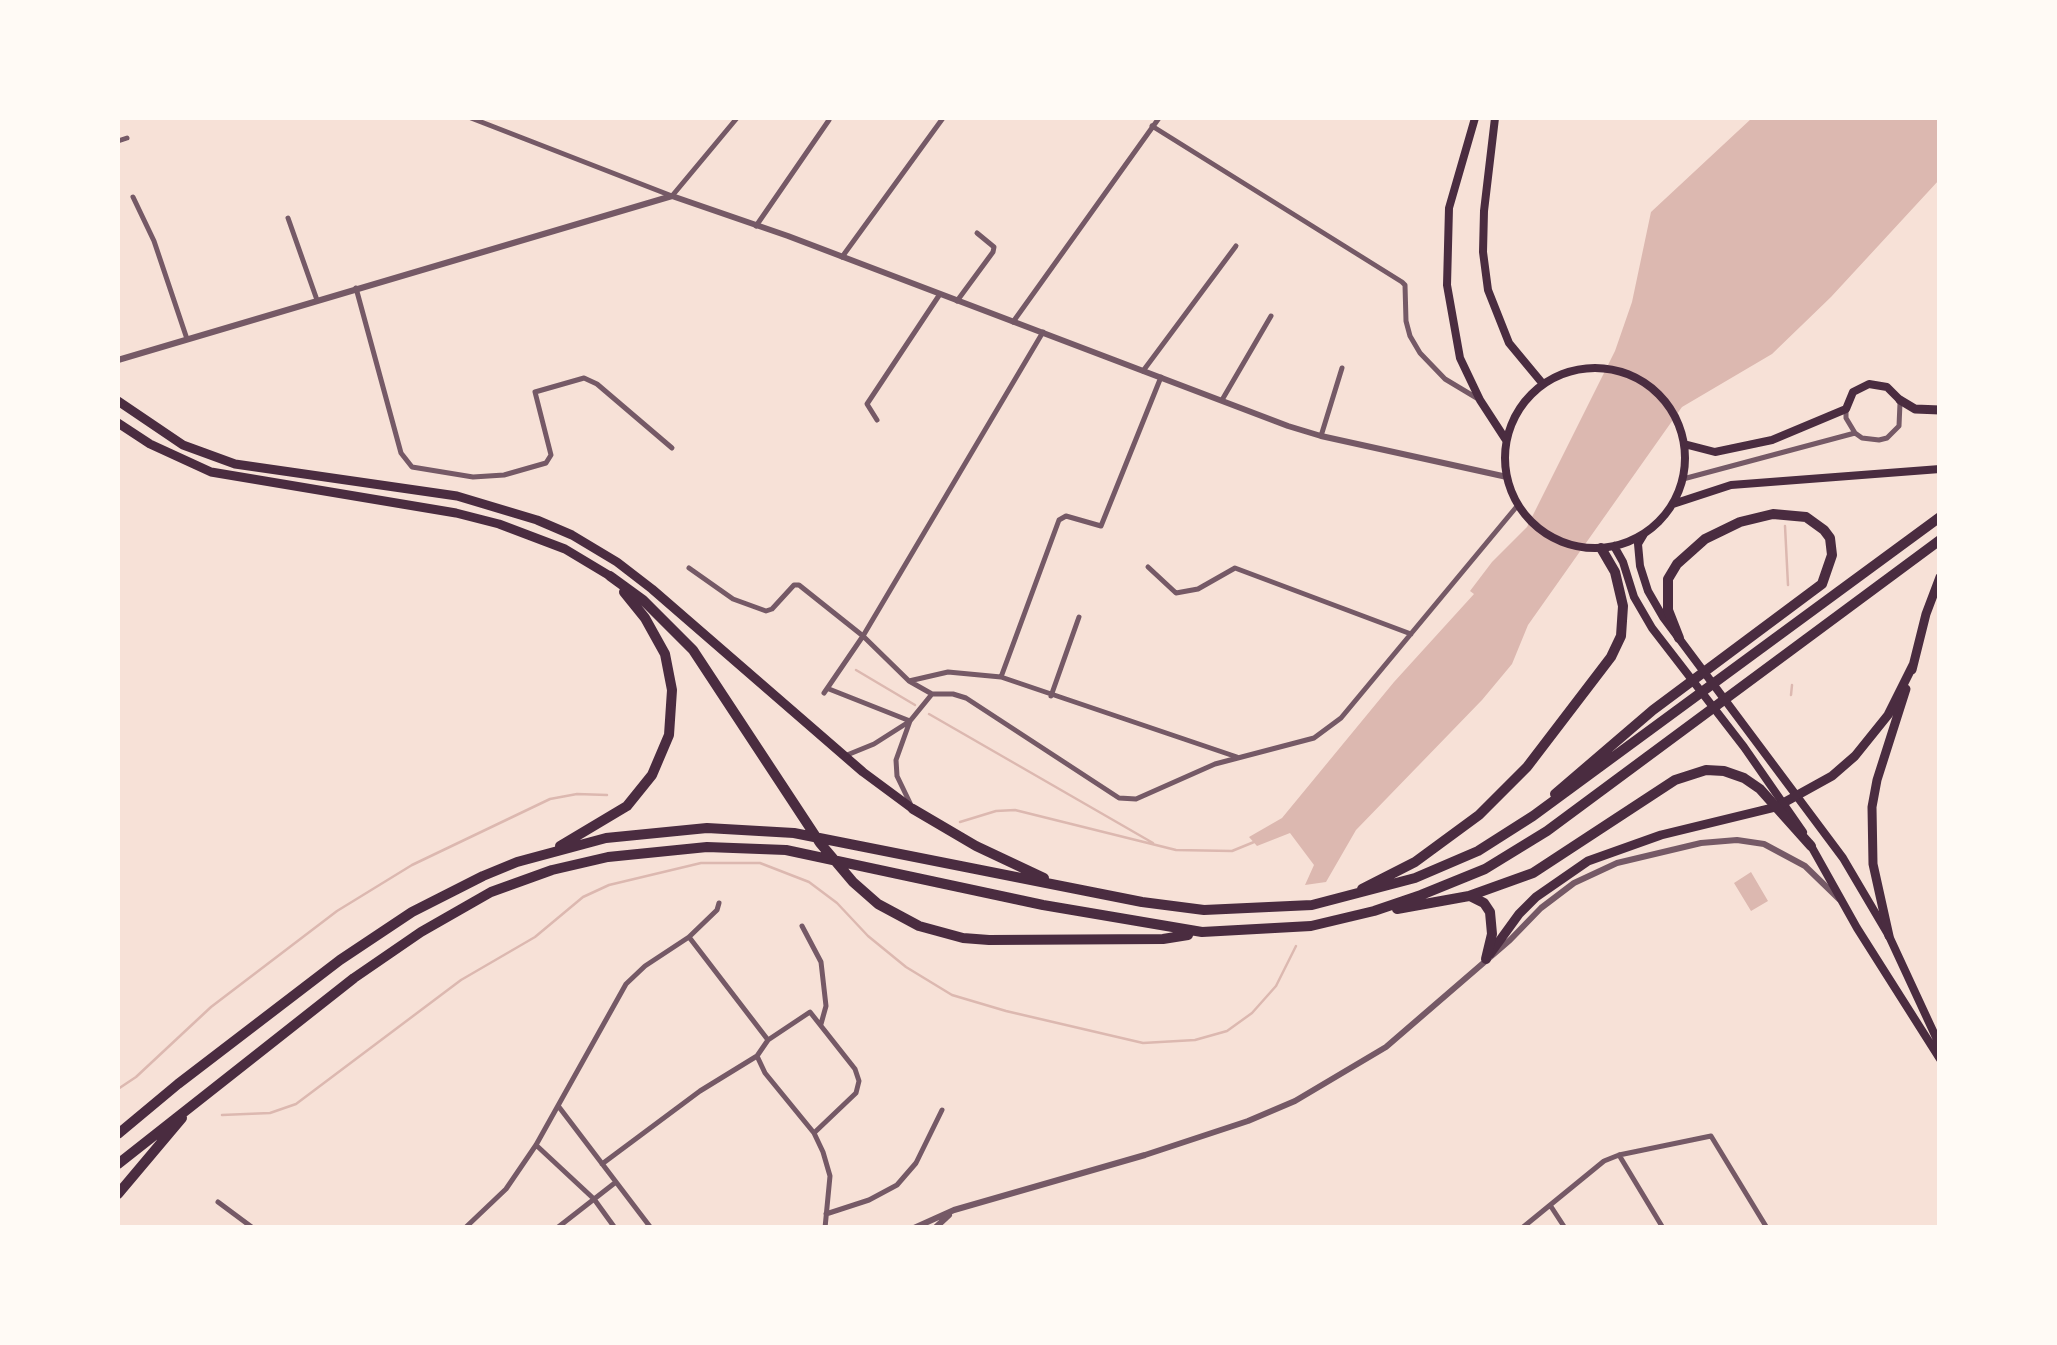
<!DOCTYPE html>
<style>
body{margin:0}
#map{position:relative;width:2057px;height:1345px;overflow:hidden;background:#f7e1d7;font-family:Mulish,sans-serif}
canvas{display:block}
.frame{position:absolute;inset:0;border:120px solid #fffaf5;pointer-events:none}
</style>
<div id="map">
<canvas width="2057" height="1345"></canvas>
<div class="frame"></div>
</div>
<script>
const ctx = document.querySelector('canvas').getContext('2d');
ctx.lineJoin = 'round';
function fillPath(path, color) {
  ctx.fillStyle = color;
  ctx.fill(path, 'evenodd');
}
function shape(rows) {
  const path = new Path2D();
  for (const r of rows) {
    if (r.length === 3) {
      path.moveTo(r[0] + r[2], r[1]);
      path.arc(r[0], r[1], r[2], 0, 2 * Math.PI);
      continue;
    }
    path.moveTo(r[0], r[1]);
    for (let i = 2; i < r.length; i += 2) path.lineTo(r[i], r[i + 1]);
  }
  return path;
}
function stroke(path, color, width, dash) {
  ctx.strokeStyle = color;
  ctx.lineWidth = width;
  ctx.lineCap = dash ? 'butt' : 'round';
  ctx.setLineDash(dash || []);
  ctx.stroke(path);
}
const water = shape([
 [1752,118,1939,118,1939,180,1831,297,1772,354,1682,407,1528,625,1512,664,1482,700,1356,830,1326,882,1305,885,1314,865,1290,833,1257,846,1249,837,1282,818,1394,682,1474,594,1470,591,1492,562,1527,527,1615,351,1632,302,1651,212],
 [1751,872,1768,901,1751,911,1734,883]
]);
const stream = shape([
 [1785,526,1788,585],
 [856,670,915,705],
 [1791,695,1792,685],
 [929,714,1153,843],
 [960,822,996,811,1015,810,1176,850,1232,851,1254,842],
 [118,1089,136,1077,211,1007,337,911,412,865,550,799,577,794,607,795],
 [222,1115,270,1113,296,1104,461,980,535,937,583,897,609,885,701,863,760,863,809,882,837,903,868,936,906,967,952,995,1006,1011,1143,1043,1195,1040,1227,1031,1252,1013,1276,986,1296,946]
]);
const minor = shape([
 [471,118,672,196,737,118],
 [1152,126,1402,282,1405,285,1406,321,1410,336,1420,353,1445,379,1480,400],
 [118,141,127,138],
 [133,197,154,241,187,339],
 [288,218,317,300],
 [756,226,829,120],
 [842,257,943,118],
 [356,288,401,453,412,467,473,477,504,475,546,463,551,455,535,392,584,378,597,384,672,448],
 [957,301,993,252,994,247,977,233],
 [1013,322,1159,118],
 [1143,371,1236,246],
 [1222,400,1271,316],
 [1846,409,1846,418,1855,433,1862,438,1879,440,1887,438,1899,426,1900,403],
 [877,420,867,404,940,294],
 [1321,436,1342,368],
 [1683,479,1855,433],
 [1148,567,1176,593,1198,589,1235,568,1411,634],
 [689,568,733,599,766,611,772,609,794,585,799,585,863,636,909,681,932,694],
 [1001,677,1059,520,1066,516,1101,526,1161,377],
 [909,681,948,672,1001,677,1237,757],
 [829,689,910,721],
 [824,693,863,636,1043,332],
 [1051,696,1079,617],
 [847,755,874,744,907,723],
 [910,803,897,776,896,760,910,721,932,694,953,694,966,698,1119,798,1136,799,1215,764,1314,738,1341,718,1518,505],
 [802,926,821,962,826,1006,821,1024],
 [689,937,768,1040,757,1056,765,1073,814,1133,823,1152,830,1176,825,1228],
 [768,1040,810,1012,855,1069,859,1081,856,1093,814,1133],
 [559,1107,651,1228],
 [536,1145,594,1199,615,1228],
 [1619,1155,1663,1228],
 [602,1164,700,1091,757,1056],
 [218,1202,253,1228],
 [1550,1205,1565,1228],
 [826,1214,869,1200,897,1185,916,1163,942,1110],
 [465,1228,506,1189,536,1145,626,984,645,966,689,937,717,910,719,903],
 [557,1228,616,1182],
 [1522,1228,1604,1161,1619,1155,1711,1136,1767,1228]
]);
const tertiary = shape([
 [118,360,672,196,788,236,1288,426,1321,436,1507,477],
 [914,1228,954,1210,1145,1155,1248,1121,1295,1101,1386,1047,1510,940,1541,908,1574,883,1617,863,1701,843,1737,840,1764,844,1805,866,1839,899],
 [935,1228,949,1215]
]);
const secondary = shape([
 [1475,118,1449,208,1447,285,1460,358,1480,400,1506,440],
 [1495,118,1484,211,1483,252,1488,290,1509,343,1543,384],
 [1595,458,90],
 [1684,444,1715,452,1772,440,1846,409,1853,392,1869,384,1887,387,1900,400],
 [1673,504,1731,485,1940,469],
 [1644,534,1638,544,1640,566,1648,591,1663,617,1843,858,1889,936,1940,1046],
 [1614,546,1623,562,1634,597,1652,628,1744,747,1803,832],
 [1810,844,1857,928,1940,1059]
]);
const primary = shape([
 [118,401,183,445,235,464,457,496,537,520,572,535,617,562,652,589,863,772,913,809],
 [118,423,150,444,211,472,456,513,499,524,565,549,610,576]
]);
const trunk = shape([
 [1900,400,1915,409,1940,410],
 [1912,670,1926,614,1940,577],
 [1889,936,1873,864,1872,807,1877,780,1906,689],
 [1490,954,1519,914,1536,897,1588,861,1661,835,1776,807,1832,776,1855,756,1888,715,1913,665]
]);
const motorway = shape([
 [610,576,643,600,693,650,820,843,853,882,878,904,919,926,963,938,989,940,1163,939,1188,935],
 [1555,794,1653,710,1822,584,1832,555,1830,538,1824,530,1806,517,1773,514,1740,522,1705,539,1677,564,1668,579,1668,610,1679,638],
 [913,809,976,846,1044,878],
 [560,846,627,806,652,775,669,735,672,690,665,654,645,618,624,592],
 [1362,889,1415,862,1479,815,1527,767,1611,657,1621,636,1623,606,1615,572,1601,548],
 [1470,896,1484,903,1490,912,1492,934,1486,959],
 [1397,909,1469,896,1533,873,1675,780,1706,770,1724,771,1744,778,1760,789,1811,846],
 [118,1134,178,1084,340,960,412,912,483,876,517,862,606,838,707,828,794,833,1142,902,1204,910,1312,905,1415,878,1478,851,1533,816,1940,517],
 [118,1164,354,978,421,932,491,892,552,870,608,857,707,847,786,850,1043,905,1202,932,1311,926,1374,911,1421,895,1485,869,1547,831,1940,540],
 [118,1194,182,1118]
]);
fillPath(water, '#dcb8b0');
stroke(stream, '#dcb8b0', 2.5);
stroke(minor, '#755966', 5);
stroke(tertiary, '#755966', 6);
stroke(secondary, '#4a2c40', 8);
stroke(primary, '#4a2c40', 9);
stroke(trunk, '#4a2c40', 9);
stroke(motorway, '#4a2c40', 10);
</script>
